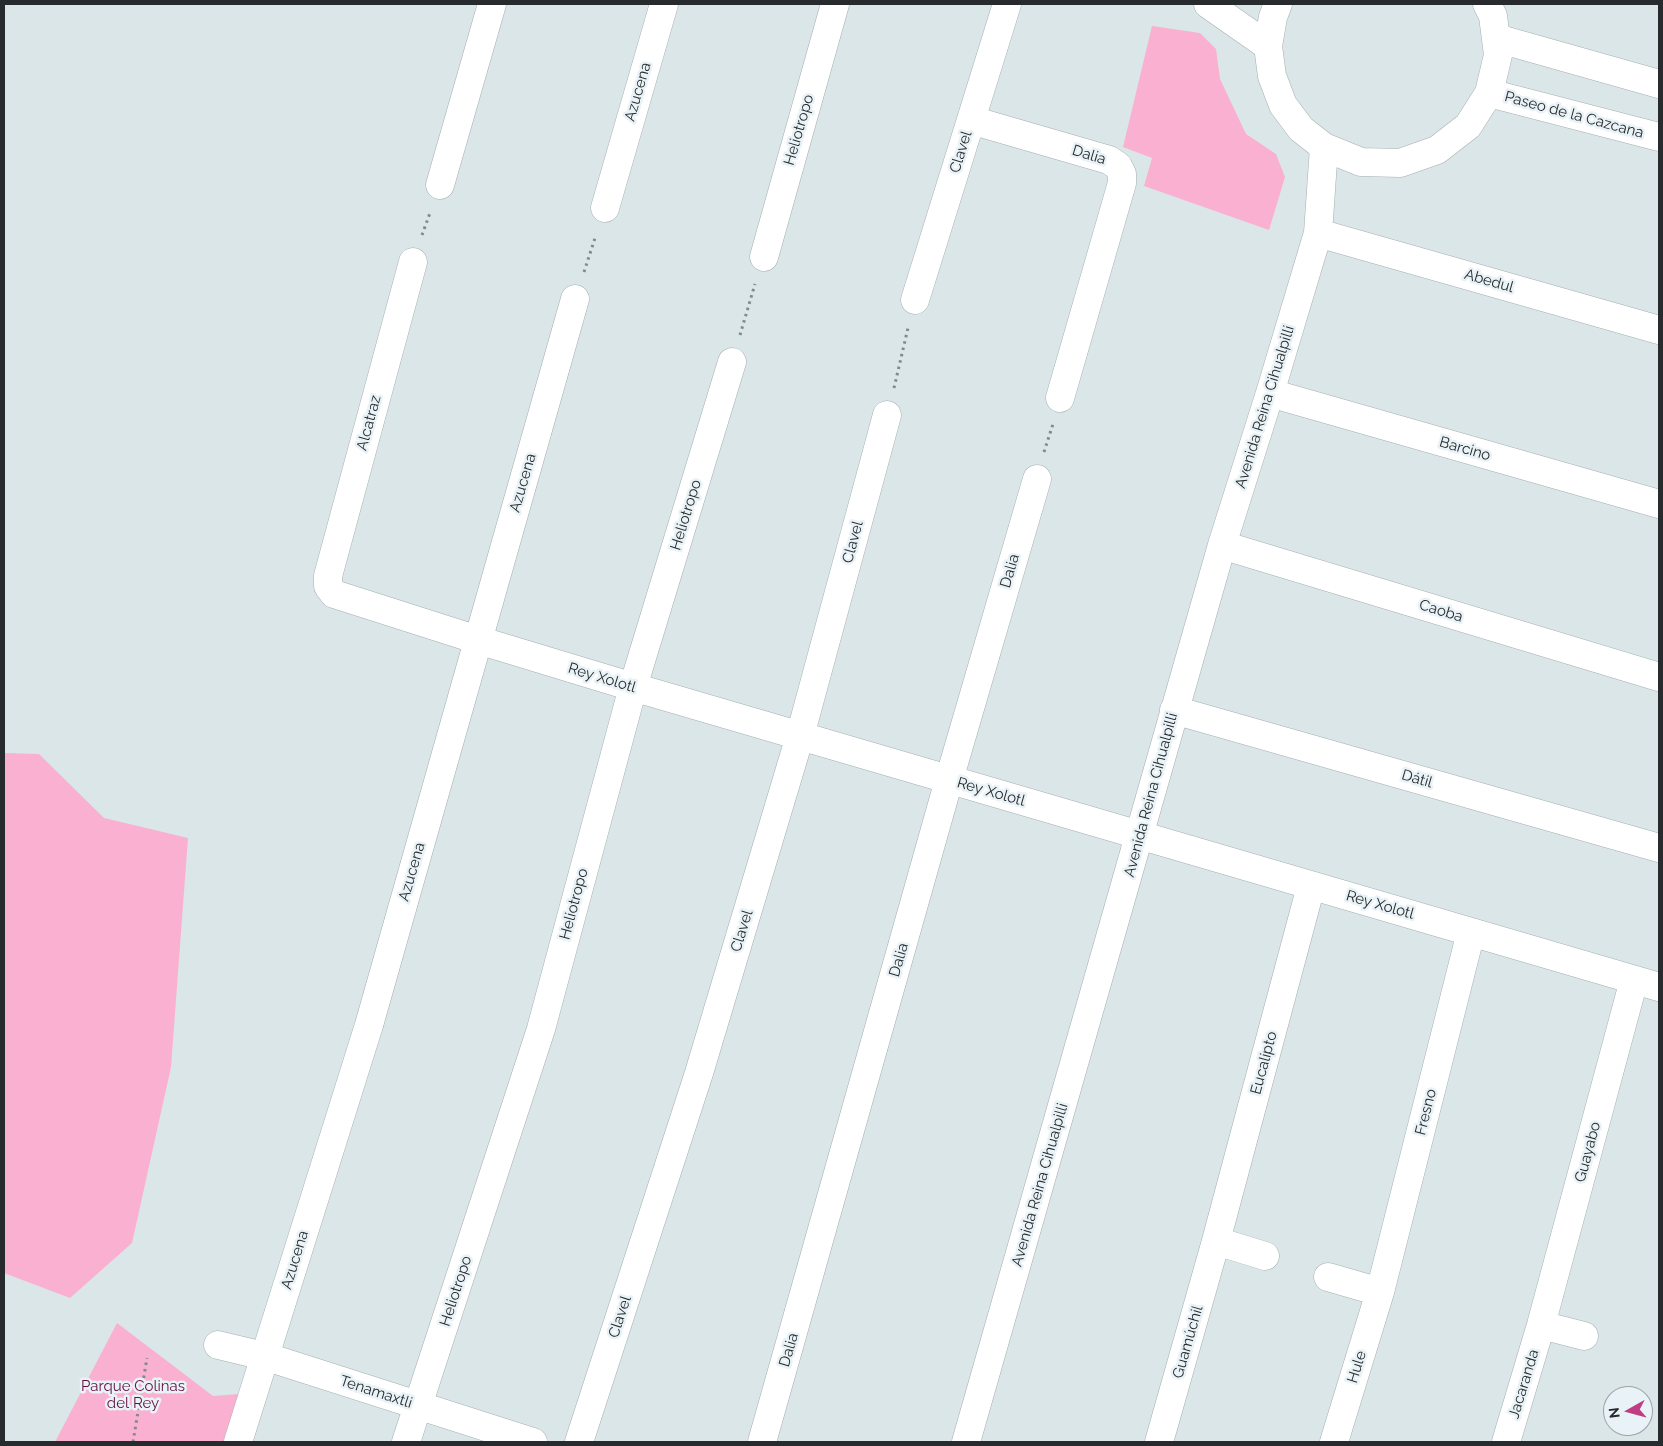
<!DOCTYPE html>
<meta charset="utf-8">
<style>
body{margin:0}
#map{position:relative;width:1663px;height:1446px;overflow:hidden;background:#dbe6e9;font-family:Raleway,sans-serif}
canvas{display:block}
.frame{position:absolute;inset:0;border:5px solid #282b2d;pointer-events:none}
.north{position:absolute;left:1603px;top:1386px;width:50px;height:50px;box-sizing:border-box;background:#e9f3f7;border:1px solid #9ca3a6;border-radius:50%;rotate:263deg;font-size:14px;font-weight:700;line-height:20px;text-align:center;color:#282b2d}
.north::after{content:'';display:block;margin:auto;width:18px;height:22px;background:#bf3d83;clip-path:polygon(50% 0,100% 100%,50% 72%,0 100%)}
</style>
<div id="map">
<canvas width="1663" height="1446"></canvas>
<div class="frame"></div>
<div class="north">N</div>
</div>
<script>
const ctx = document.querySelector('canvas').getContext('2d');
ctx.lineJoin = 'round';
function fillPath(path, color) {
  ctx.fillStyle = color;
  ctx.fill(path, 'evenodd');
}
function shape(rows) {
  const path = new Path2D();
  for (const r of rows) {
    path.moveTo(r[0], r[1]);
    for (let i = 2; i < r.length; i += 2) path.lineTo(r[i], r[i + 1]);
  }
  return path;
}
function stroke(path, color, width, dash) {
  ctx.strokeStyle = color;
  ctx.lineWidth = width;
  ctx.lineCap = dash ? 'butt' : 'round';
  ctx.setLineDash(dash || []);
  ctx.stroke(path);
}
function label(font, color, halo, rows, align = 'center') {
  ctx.font = font + ' Raleway,sans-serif';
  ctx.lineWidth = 5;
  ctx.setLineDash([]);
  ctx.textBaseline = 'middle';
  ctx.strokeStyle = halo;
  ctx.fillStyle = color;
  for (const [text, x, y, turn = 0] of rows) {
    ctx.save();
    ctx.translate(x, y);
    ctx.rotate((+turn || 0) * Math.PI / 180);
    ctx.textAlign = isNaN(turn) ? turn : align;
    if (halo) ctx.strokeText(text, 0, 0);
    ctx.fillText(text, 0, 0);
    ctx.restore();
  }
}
const green = shape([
 [1152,26,1200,33,1216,49,1220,79,1246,134,1276,154,1285,177,1269,230,1144,186,1152,158,1123,147],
 [4,753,39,754,104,818,188,838,171,1067,132,1243,70,1298,4,1273],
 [117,1323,213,1396,253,1393,238,1442,55,1442]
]);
const path = shape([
 [422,235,430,213],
 [584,272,596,235],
 [740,335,755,284],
 [894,388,908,328],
 [1044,452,1053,424],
 [133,1442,147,1358]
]);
const street = shape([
 [1208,4,1268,46],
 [1278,4,1273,17,1268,46,1272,76,1283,105,1301,129,1324,147,1361,162,1400,163,1437,150,1468,126,1489,93,1498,55,1493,16,1487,4],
 [1496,38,1659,84],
 [1489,93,1659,137],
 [971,120,1109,160,1118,166,1122,174,1122,183,1060,398],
 [440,185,492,4],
 [605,208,664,4],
 [1318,233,1659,330],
 [764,257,835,4],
 [413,262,328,576,328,586,334,594,478,640,633,687,1659,987],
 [915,300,1007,4],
 [1270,393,1659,504],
 [1222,545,1659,677],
 [1174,710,1659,848],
 [1216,1241,1265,1256],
 [1328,1277,1380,1292],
 [1541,1325,1584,1336],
 [218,1345,264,1356,533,1442],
 [238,1442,369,1025,575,299],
 [406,1442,541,1029,633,687,732,362],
 [579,1442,699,1073,800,736,887,415],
 [762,1442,949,780,1037,479],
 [966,1442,1222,545,1270,393,1318,233,1324,147],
 [1159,1442,1216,1241,1311,886],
 [1334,1442,1380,1292,1471,932],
 [1506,1442,1541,1325,1634,980]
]);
const streetNames = [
 ["Azucena",638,92,-74],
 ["Paseo de la Cazcana",1574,115,15],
 ["Heliotropo",799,130,-74],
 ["Clavel",961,152,-73],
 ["Dalia",1089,155,17],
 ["Abedul",1489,281,16],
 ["Avenida Reina Cihualpilli",1265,407,-73],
 ["Alcatraz",369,423,-75],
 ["Barcino",1465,449,16],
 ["Azucena",523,483,-74],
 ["Heliotropo",686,515,-73],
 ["Clavel",853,542,-75],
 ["Dalia",1010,571,-74],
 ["Caoba",1441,611,17],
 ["Rey Xolotl",602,678,17],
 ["Dátil",1417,779,16],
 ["Rey Xolotl",991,792,16],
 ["Avenida Reina Cihualpilli",1151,795,-75],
 ["Azucena",412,872,-74],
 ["Heliotropo",574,904,-75],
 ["Rey Xolotl",1380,905,16],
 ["Clavel",742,931,-73],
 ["Dalia",899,960,-74],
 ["Eucalipto",1264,1063,-75],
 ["Fresno",1426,1112,-76],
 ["Guayabo",1588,1152,-75],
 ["Avenida Reina Cihualpilli",1040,1185,-74],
 ["Azucena",295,1260,-73],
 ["Heliotropo",456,1291,-72],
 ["Clavel",620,1317,-72],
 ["Guamúchil",1188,1342,-74],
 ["Dalia",789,1350,-74],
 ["Hule",1357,1367,-73],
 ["Jacaranda",1524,1384,-73],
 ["Tenamaxtli",376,1392,18]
];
const parkNames = [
 ["Parque Colinas",133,1386],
 ["del Rey",133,1403]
];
fillPath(green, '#fab0d1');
stroke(street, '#a5afb2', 29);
stroke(path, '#838a8c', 3, [2.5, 4]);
stroke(street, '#fff', 28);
label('15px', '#282b2d', '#e9f3f7', streetNames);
label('15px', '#661041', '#e9f3f7', parkNames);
</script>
